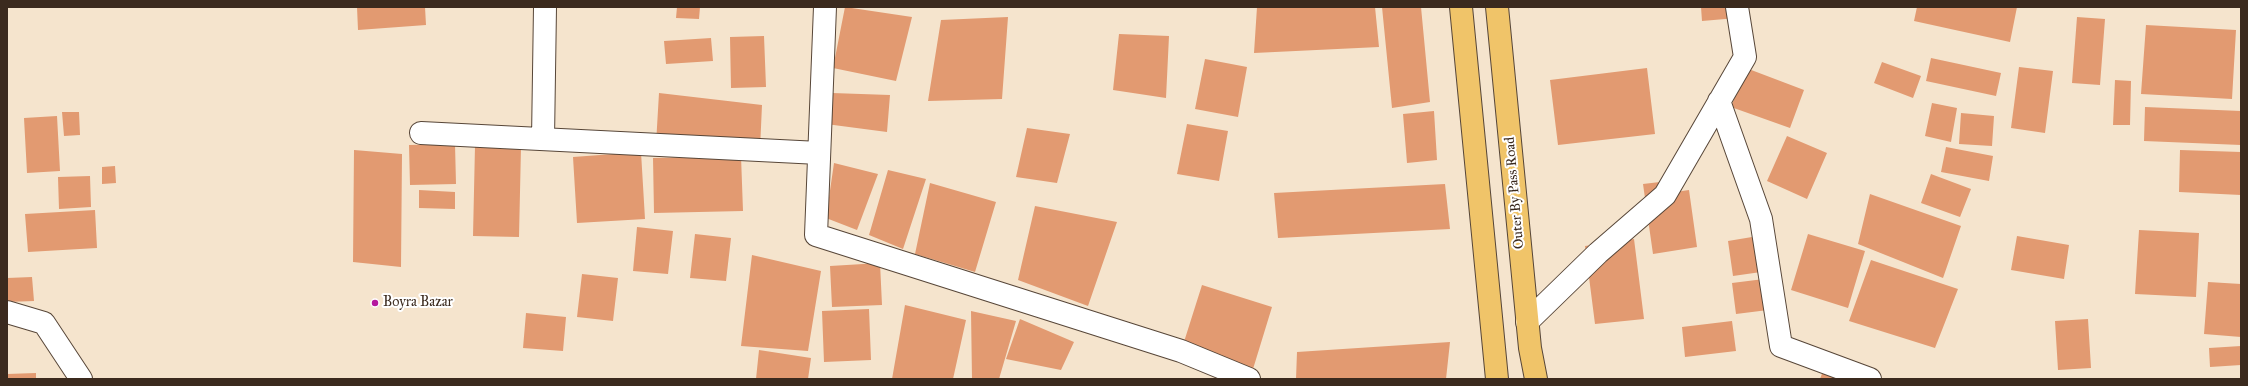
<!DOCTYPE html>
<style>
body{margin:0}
#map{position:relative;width:2248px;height:386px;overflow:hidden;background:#f5e4cd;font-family:"IM FELL Great Primer",serif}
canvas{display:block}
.frame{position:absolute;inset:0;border:8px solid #3b2a1e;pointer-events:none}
</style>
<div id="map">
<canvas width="2248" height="386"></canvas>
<div class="frame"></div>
</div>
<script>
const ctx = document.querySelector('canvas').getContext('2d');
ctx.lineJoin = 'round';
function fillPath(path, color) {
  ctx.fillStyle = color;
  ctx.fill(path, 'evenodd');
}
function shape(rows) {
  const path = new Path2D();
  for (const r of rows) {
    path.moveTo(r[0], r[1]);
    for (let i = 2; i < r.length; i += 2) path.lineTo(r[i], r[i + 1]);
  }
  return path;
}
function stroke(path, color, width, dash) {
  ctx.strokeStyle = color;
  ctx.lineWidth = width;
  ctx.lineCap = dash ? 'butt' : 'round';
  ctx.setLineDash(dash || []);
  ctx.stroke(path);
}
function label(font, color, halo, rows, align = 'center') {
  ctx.font = font + ' "IM FELL Great Primer",serif';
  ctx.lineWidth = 4;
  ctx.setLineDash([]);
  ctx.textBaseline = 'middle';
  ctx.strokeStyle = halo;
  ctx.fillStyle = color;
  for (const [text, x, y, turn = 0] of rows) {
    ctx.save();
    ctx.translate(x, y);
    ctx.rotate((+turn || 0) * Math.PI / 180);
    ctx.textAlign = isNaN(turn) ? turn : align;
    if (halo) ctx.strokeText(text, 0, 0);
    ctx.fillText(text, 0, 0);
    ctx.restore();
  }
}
const building = shape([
 [357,7,425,7,426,25,358,30],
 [677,7,700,7,699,19,676,18],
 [845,7,912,17,896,81,833,68],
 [1257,7,1375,7,1379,47,1254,53],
 [1382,7,1421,7,1430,102,1392,108],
 [1701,7,1736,7,1737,18,1702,21],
 [1917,7,2017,7,2010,42,1914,21],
 [1008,17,1002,99,928,101,941,20],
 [2077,17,2105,19,2100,85,2072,83],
 [2146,25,2236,30,2232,99,2141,94],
 [1119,34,1169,36,1166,98,1113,90],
 [764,36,766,87,731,88,730,37],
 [711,38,713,61,666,64,664,41],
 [1931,58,2001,73,1996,96,1926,81],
 [1205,59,1247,67,1238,117,1195,109],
 [1882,62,1921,76,1913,98,1874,83],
 [2019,67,2053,71,2045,133,2011,128],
 [1647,68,1655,134,1558,145,1550,80],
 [1746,68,1804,90,1790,128,1731,107],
 [2115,80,2131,81,2130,125,2113,125],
 [659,93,762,105,760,149,656,144],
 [832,93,890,95,887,132,826,124],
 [1932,103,1957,108,1951,142,1925,136],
 [2145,107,2241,111,2241,145,2144,141],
 [1434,111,1437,160,1407,163,1403,114],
 [62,112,79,112,80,135,64,136],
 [1961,113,1994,116,1992,146,1959,144],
 [57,116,60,171,27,173,24,118],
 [1187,124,1228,131,1219,181,1177,174],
 [1027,128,1070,134,1057,183,1016,177],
 [1787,136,1827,153,1807,199,1767,181],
 [455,144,456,184,410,185,409,145],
 [475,146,521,147,519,237,473,236],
 [1946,147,1993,156,1989,181,1941,172],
 [354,150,402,154,401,267,353,262],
 [2180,150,2241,152,2241,195,2179,192],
 [641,152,645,219,577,223,573,157],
 [741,156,743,211,654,213,653,158],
 [834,163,878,174,857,230,826,218],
 [115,166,116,183,102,184,102,167],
 [888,170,926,179,903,249,869,235],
 [1931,174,1971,189,1960,217,1921,203],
 [90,176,91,207,59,209,58,177],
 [1660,182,1662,194,1689,190,1697,247,1653,254,1643,184],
 [930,183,996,202,975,272,915,254],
 [1445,184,1450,229,1278,238,1274,193],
 [419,190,455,192,455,209,419,208],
 [1870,194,1961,226,1943,278,1858,244],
 [1035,206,1117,222,1088,306,1018,280],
 [95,210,97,248,28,252,25,214],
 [637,227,673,231,668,274,633,271],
 [2139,230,2199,233,2196,297,2135,294],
 [695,234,731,238,726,281,690,278],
 [1770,234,1775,270,1733,276,1728,241],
 [1808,234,1865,251,1848,308,1791,290],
 [2017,236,2069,245,2064,279,2011,270],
 [1634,239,1644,319,1595,324,1585,246],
 [752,255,821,271,808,351,741,346],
 [1871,260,1958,289,1935,348,1849,321],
 [880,263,882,305,832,307,830,266],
 [582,274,618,278,613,321,577,317],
 [32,277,34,301,7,302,7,278],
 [1780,277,1784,308,1736,314,1732,283],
 [2208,282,2241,284,2241,337,2204,334],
 [1202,285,1272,307,1253,369,1183,345],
 [905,305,966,320,953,379,892,379],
 [869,309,871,360,824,362,822,311],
 [971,311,1016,321,999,379,972,379],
 [526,313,566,317,563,351,523,348],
 [1020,319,1074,342,1061,370,1006,359],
 [2088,319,2091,368,2058,370,2055,321],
 [1732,321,1736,351,1685,357,1682,327],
 [1450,342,1446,379,1296,379,1297,352],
 [2241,346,2241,365,2210,367,2209,348],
 [759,350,811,358,808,379,756,379],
 [1823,371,1845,379,1820,379],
 [36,373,36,379,7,379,7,374]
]);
const minor = shape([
 [825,7,816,235,1181,351,1249,379],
 [1719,101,1761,219,1781,346,1870,379],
 [421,133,819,153],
 [543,139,545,7],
 [7,312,44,323,81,379],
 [1527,322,1598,253,1665,195,1745,57,1737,7]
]);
const major = shape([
 [1461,7,1497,379],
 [1497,7,1530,348,1536,379]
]);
const markers = [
 [375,303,4,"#b5179e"]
];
const streetNames = [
 ["Outer By Pass Road",1515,193,-95]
];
const poiNames = [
 ["Boyra Bazar",383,303]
];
fillPath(building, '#e29a71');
stroke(minor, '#574638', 24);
stroke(major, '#574638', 24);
stroke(minor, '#fff', 22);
stroke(major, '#f0c469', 22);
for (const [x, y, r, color] of markers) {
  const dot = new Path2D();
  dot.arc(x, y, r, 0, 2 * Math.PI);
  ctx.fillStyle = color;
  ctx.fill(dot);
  stroke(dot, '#fff', 1.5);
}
label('14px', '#3b2a1e', '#fff', streetNames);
label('14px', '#3b2a1e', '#fff', poiNames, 'left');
</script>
